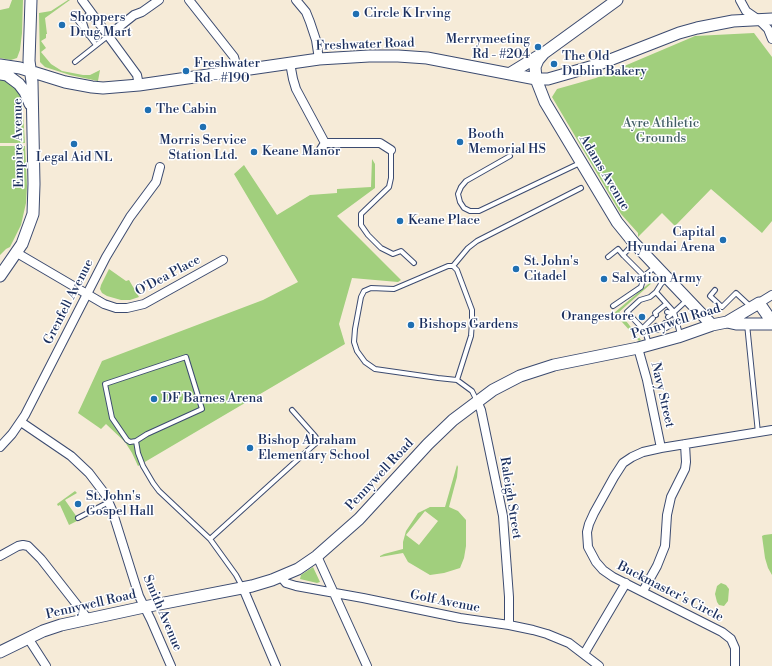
<!DOCTYPE html>
<style>
body{margin:0}
canvas{display:block;background:#f6ebd8}
</style>
<canvas width="772" height="666"></canvas>
<script>
const ctx = document.querySelector('canvas').getContext('2d');
ctx.lineJoin = 'round';
function fillPath(path, color) {
  ctx.fillStyle = color;
  ctx.fill(path, 'evenodd');
}
function shape(rows) {
  const path = new Path2D();
  for (const r of rows) {
    path.moveTo(r[0], r[1]);
    for (let i = 2; i < r.length; i += 2) path.lineTo(r[i], r[i + 1]);
  }
  return path;
}
function stroke(path, color, width, dash) {
  ctx.strokeStyle = color;
  ctx.lineWidth = width;
  ctx.lineCap = dash ? 'butt' : 'round';
  ctx.setLineDash(dash || []);
  ctx.stroke(path);
}
function label(font, color, halo, rows, align = 'center') {
  ctx.font = font + ' "Libre Bodoni",serif';
  ctx.lineWidth = 3;
  ctx.setLineDash([]);
  ctx.textBaseline = 'middle';
  ctx.strokeStyle = halo;
  ctx.fillStyle = color;
  for (const [text, x, y, turn = 0] of rows) {
    ctx.save();
    ctx.translate(x, y);
    ctx.rotate((+turn || 0) * Math.PI / 180);
    ctx.textAlign = isNaN(turn) ? turn : align;
    if (halo) ctx.strokeText(text, 0, 0);
    ctx.fillText(text, 0, 0);
    ctx.restore();
  }
}
const green = shape([
 [12,0,23,0,22,33,20,50,17,58,11,60,0,58,0,10,9,8],
 [68,0,70,0,45,18,47,34,46,34,46,38,41,41,46,48,41,52,51,64,62,71,83,75,90,75,100,70,98,81,70,75,45,67,40,62,39,13,51,11],
 [754,33,772,57,772,221,762,233,711,189,675,226,662,213,638,237,638,233,621,214,552,97,557,89,596,78,695,36],
 [0,78,9,82,19,91,22,98,25,143,0,143],
 [0,146,25,146,27,186,26,203,21,225,10,247,6,249,0,255],
 [372,159,375,164,375,188,337,216,401,280,398,282,352,278,339,324,345,344,138,466,132,453,125,442,106,424,101,429,78,413,102,361,263,300,298,282,234,174,244,165,277,215,310,195,337,193,337,189,371,187],
 [109,269,126,281,129,280,139,297,130,300,121,300,107,296,102,293,100,289,101,285],
 [653,280,653,282,619,312,641,340,639,341,614,313],
 [457,465,458,467,457,477,449,507,458,511,466,520,466,546,464,558,460,568,444,573,430,575,408,562,403,553,380,557,380,556,384,554,403,549,403,542,406,531,418,513,430,507,445,507],
 [425,511,438,521,419,545,406,535],
 [75,491,77,493,65,500,79,520,69,525,60,505,58,506,57,504],
 [772,534,772,575,768,568,765,558,762,536,764,535],
 [313,567,320,582,317,583,300,579,301,575],
 [721,583,726,585,729,589,728,601,724,606,719,605,717,602,715,594,717,586]
]);
const lane = shape([
 [74,16,96,45],
 [88,35,83,19,91,12],
 [75,62,108,36],
 [391,150,391,178,389,187,361,214,361,225,368,235,381,248,393,254,401,251,414,263],
 [510,156,466,181,461,187,458,194,460,202,464,208,470,211,479,211,580,163],
 [634,243,623,255,644,276,655,267],
 [608,257,618,249,623,255],
 [453,266,468,248,477,241,581,188],
 [715,290,710,296,722,307,736,293,751,307],
 [656,292,674,312,680,334],
 [613,306,641,287,644,276],
 [667,312,673,313,668,317],
 [673,313,687,300],
 [656,315,655,313,666,304],
 [665,323,671,325,666,328],
 [747,324,758,433],
 [656,326,651,330,657,330],
 [643,328,653,318],
 [649,344,645,331,627,312,640,300,650,297,656,292,661,284,667,278],
 [457,380,471,336,472,322,472,310,457,270,453,266,448,266,394,289,371,288,364,291,361,297,355,329,354,342,357,351,365,362,375,369,438,378,457,380,472,391,477,401],
 [136,441,130,442,127,440,112,418,105,384,186,357,202,409,147,434,136,441,138,453,143,466,153,483,159,491,210,539,236,575,243,588],
 [78,518,109,502],
 [210,539,316,443,317,439,315,436,292,410]
]);
const street = shape([
 [82,0,137,75,139,85],
 [189,0,234,57,238,71],
 [296,0,306,12,310,22,316,40,319,59],
 [740,0,746,11,759,20,768,29,772,39],
 [109,35,134,15,142,12,159,0],
 [290,63,293,79,296,89,325,143,320,151],
 [325,143,380,143,391,150],
 [17,253,104,304,116,308,127,308,144,304,223,260],
 [759,303,772,295],
 [638,348,647,380,661,448],
 [477,401,481,410,503,516,509,597,509,625],
 [21,422,71,456,89,473,105,494,112,510,139,596,151,620,171,666],
 [0,447,12,434,25,415,106,257,130,217,156,182,160,167],
 [0,556,18,546,23,545,28,546,41,559,88,619],
 [317,556,367,666],
 [281,577,286,583,296,586,363,598,460,618,509,625,533,630,547,634,569,643,599,666],
 [243,588,276,666],
 [643,591,657,566,665,546,667,515,671,497,685,469,686,462,685,444],
 [28,638,46,666],
 [584,654,626,583],
 [735,666,735,648,731,639,722,632,613,577,603,570,596,562,588,547,587,532,589,524,594,513,614,477,623,463,632,457,643,452,661,448,772,430]
]);
const secondary = shape([
 [617,0,544,53,538,60,535,67,536,79,545,102,617,222,634,243,712,325],
 [0,65,20,68,65,82,92,87,103,88,139,85,319,59,369,56,398,56,427,58,536,79,548,79,597,65,679,33,697,28,733,21,772,19],
 [0,74,7,75,19,84,25,92,30,104],
 [509,74,540,55],
 [0,276,22,244,33,214,34,184,32,82,29,61,31,0],
 [727,322,736,324,772,324],
 [0,652,43,631,61,625,144,607,252,586,272,580,298,569,317,556,359,519,428,444,453,420,493,390,520,376,554,365,638,348,678,337,712,325,727,322,759,303,768,316,772,319]
]);
const markers = [
 [356,14,4,"#1f6fb2"],
 [62,25,4,"#1f6fb2"],
 [538,47,4,"#1f6fb2"],
 [554,64,4,"#1f6fb2"],
 [186,71,4,"#1f6fb2"],
 [148,110,4,"#1f6fb2"],
 [203,127,4,"#1f6fb2"],
 [460,142,4,"#1f6fb2"],
 [74,144,4,"#1f6fb2"],
 [254,152,4,"#1f6fb2"],
 [400,221,4,"#1f6fb2"],
 [723,240,4,"#1f6fb2"],
 [516,269,4,"#1f6fb2"],
 [604,279,4,"#1f6fb2"],
 [642,317,4,"#1f6fb2"],
 [411,325,4,"#1f6fb2"],
 [154,399,4,"#1f6fb2"],
 [250,448,4,"#1f6fb2"],
 [78,504,4,"#1f6fb2"]
];
const poiNames = [
 ["Circle K Irving",364,14],
 ["Shoppers",70,18],
 ["Drug Mart",70,33],
 ["Merrymeeting",530,40,"right"],
 ["Rd - #204",530,55,"right"],
 ["The Old",562,57],
 ["Dublin Bakery",562,72],
 ["Freshwater",194,64],
 ["Rd - #190",194,79],
 ["The Cabin",156,110],
 ["Booth",468,135],
 ["Memorial HS",468,150],
 ["Morris Service",203,141,"center"],
 ["Station Ltd.",203,156,"center"],
 ["Keane Manor",262,152],
 ["Legal Aid NL",74,158,"center"],
 ["Keane Place",408,221],
 ["Capital",715,233,"right"],
 ["Hyundai Arena",715,248,"right"],
 ["St. John's",524,262],
 ["Citadel",524,277],
 ["Salvation Army",612,279],
 ["Orangestore",634,317,"right"],
 ["Bishops Gardens",419,325],
 ["DF Barnes Arena",162,399],
 ["Bishop Abraham",258,441],
 ["Elementary School",258,456],
 ["St. John's",86,497],
 ["Gospel Hall",86,512]
];
const streetNames = [
 ["Freshwater Road",365,45,-2],
 ["Empire Avenue",19,143,-91],
 ["Adams Avenue",604,173,59],
 ["O'Dea Place",168,276,-28],
 ["Grenfell Avenue",69,302,-63],
 ["Pennywell Road",676,322,-17],
 ["Navy Street",662,395,77],
 ["Pennywell Road",380,475,-47],
 ["Raleigh Street",510,498,81],
 ["Buckmaster's Circle",670,592,27],
 ["Golf Avenue",445,602,11],
 ["Pennywell Road",91,605,-13],
 ["Smith Avenue",162,613,67]
];
const parkNames = [
 ["Ayre Athletic",661,124],
 ["Grounds",661,139]
];
fillPath(green, '#a1cf7d');
stroke(lane, '#3c4b70', 6);
stroke(street, '#3c4b70', 10);
stroke(secondary, '#3c4b70', 13);
stroke(lane, '#fff', 4);
stroke(street, '#fff', 8);
stroke(secondary, '#fff', 11);
for (const [x, y, r, color] of markers) {
  const dot = new Path2D();
  dot.arc(x, y, r, 0, 2 * Math.PI);
  ctx.fillStyle = color;
  ctx.fill(dot);
  stroke(dot, '#fff', 1.5);
}
label('13px', '#1b2f5e', '#fff', poiNames, 'left');
label('13px', '#1b2f5e', '#fff', streetNames);
label('13px', '#435f67', '#fff', parkNames);
</script>
